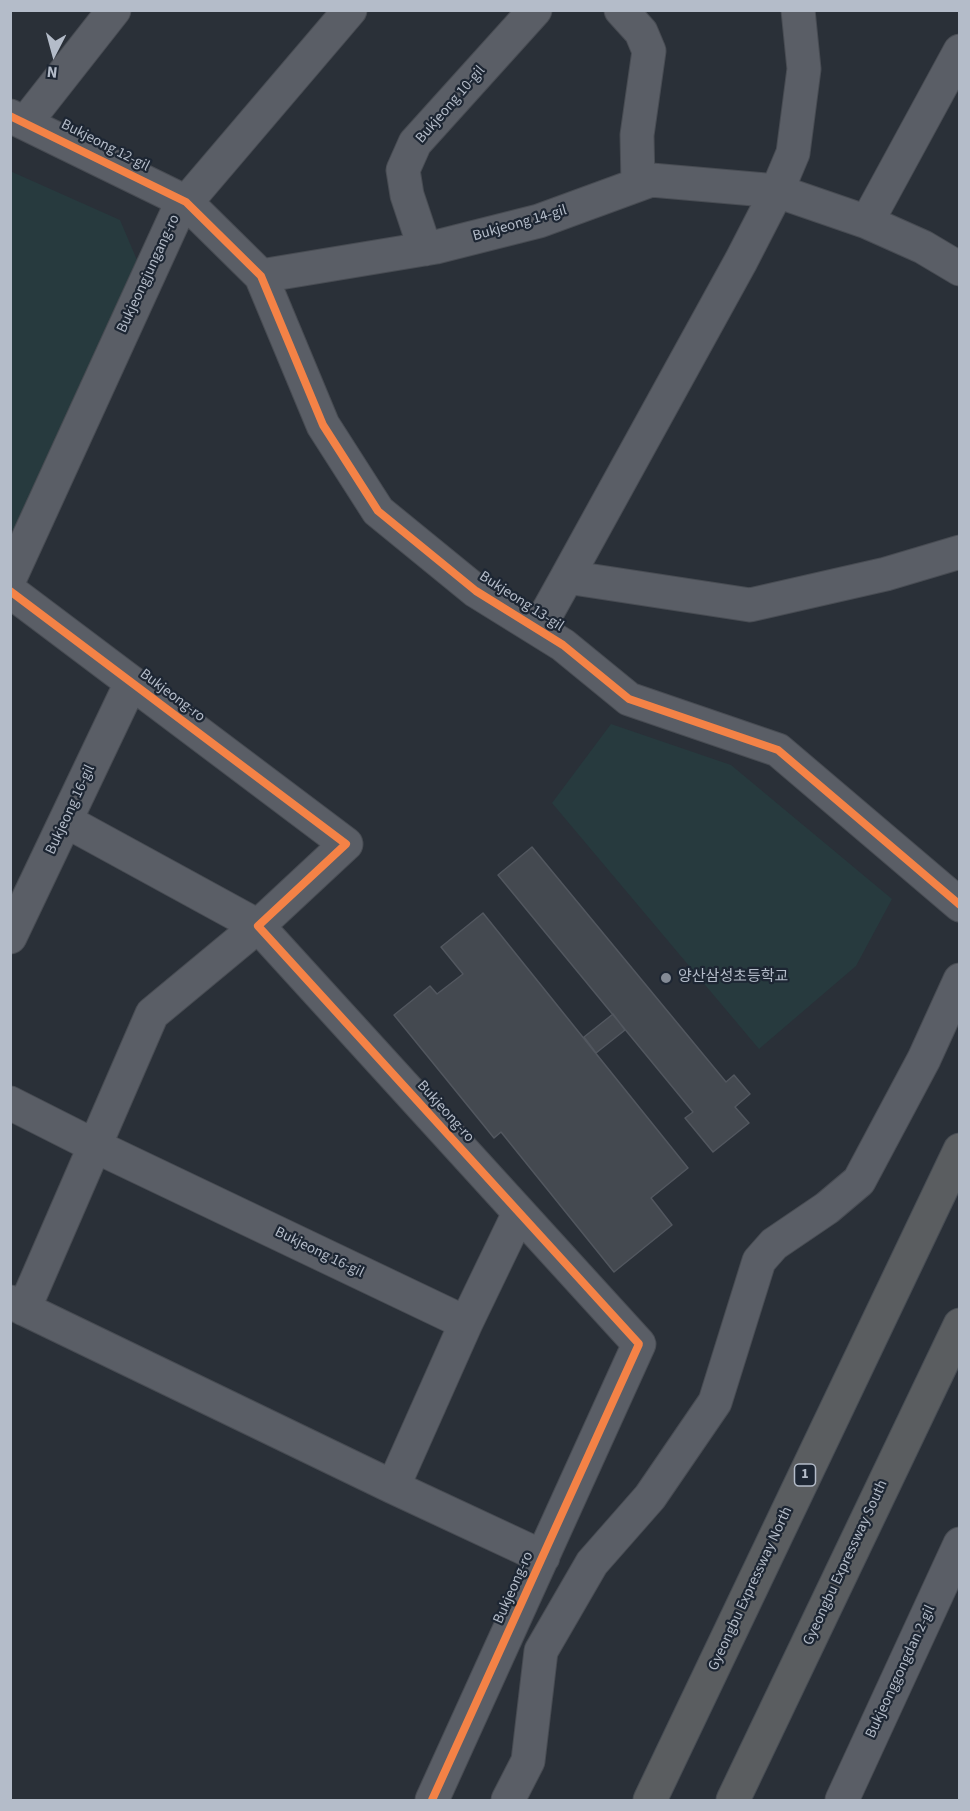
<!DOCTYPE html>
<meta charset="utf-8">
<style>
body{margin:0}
#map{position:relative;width:970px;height:1811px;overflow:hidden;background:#2a3038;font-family:"Source Sans 3",sans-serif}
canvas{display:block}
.frame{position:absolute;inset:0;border:12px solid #b4bcc9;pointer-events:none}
.north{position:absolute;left:24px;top:24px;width:60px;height:60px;-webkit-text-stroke:4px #1d2633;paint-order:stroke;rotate:186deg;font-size:16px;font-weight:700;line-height:24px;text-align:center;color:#b4bcc9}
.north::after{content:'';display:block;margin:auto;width:21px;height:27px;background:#b4bcc9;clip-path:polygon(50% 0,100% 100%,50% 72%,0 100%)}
</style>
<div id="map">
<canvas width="970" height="1811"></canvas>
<div class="frame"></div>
<div class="north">N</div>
</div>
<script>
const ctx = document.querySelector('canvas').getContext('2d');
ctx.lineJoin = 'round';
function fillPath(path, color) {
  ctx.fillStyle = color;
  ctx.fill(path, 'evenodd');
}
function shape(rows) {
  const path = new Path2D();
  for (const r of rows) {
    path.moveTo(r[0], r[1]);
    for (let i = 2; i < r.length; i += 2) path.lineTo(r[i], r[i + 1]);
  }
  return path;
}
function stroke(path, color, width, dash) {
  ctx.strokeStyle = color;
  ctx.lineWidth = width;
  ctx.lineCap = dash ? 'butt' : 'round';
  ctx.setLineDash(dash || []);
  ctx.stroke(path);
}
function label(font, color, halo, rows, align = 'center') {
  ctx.font = font + ' "Source Sans 3","Noto Sans KR",sans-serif';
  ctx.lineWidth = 4.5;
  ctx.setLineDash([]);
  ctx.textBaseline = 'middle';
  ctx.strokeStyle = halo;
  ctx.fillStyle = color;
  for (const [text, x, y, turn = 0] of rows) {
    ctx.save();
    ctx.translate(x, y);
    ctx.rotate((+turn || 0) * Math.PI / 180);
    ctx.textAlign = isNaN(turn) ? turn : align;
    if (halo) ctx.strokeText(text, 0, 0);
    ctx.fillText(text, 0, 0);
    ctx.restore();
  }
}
const green = shape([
 [10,171,120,220,137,260,19,529,11,530],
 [611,724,731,765,892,899,856,966,759,1049,552,803]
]);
const building = shape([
 [532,847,726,1082,734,1075,750,1094,735,1107,749,1123,713,1152,685,1118,693,1112,498,875,532,847],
 [483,913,688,1168,651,1198,672,1225,614,1272,501,1132,494,1138,394,1015,430,986,437,994,463,974,441,947,483,913],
 [613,1014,625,1030,596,1053,584,1037,613,1014]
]);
const minor = shape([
 [621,10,641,32,649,51,637,135,638,184],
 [10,116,186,202,261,276,323,425,378,511,476,591,563,645,629,699,778,750,960,905],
 [26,122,114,10],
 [867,222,960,51],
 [425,249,407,195,403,170,415,143,535,10],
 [261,276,436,247,539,221,651,180,777,191,867,222,923,247,960,269],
 [567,577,741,261,777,191,793,153,804,69,798,10],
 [10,578,177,213,350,10],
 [10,591,346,844,258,926,639,1344,432,1800],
 [538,629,567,577,750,605,886,574,960,552],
 [10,937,131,683],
 [10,1103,95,1146,466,1323],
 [10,1302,393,1487,543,1557],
 [24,1309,152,1014,258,926,66,821],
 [393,1487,466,1323,519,1213],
 [508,1800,528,1761,541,1651,592,1563,650,1497,715,1402,759,1261,774,1244,827,1208,859,1181,924,1059,960,980],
 [842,1800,960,1544]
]);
const highway = shape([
 [650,1800,960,1150],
 [733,1800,960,1325]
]);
const cycleway = shape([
 [10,116,186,202,261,276,323,425,378,511,476,591,563,645,629,699,778,750,960,905],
 [10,591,346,844,258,926,639,1344,432,1800]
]);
const markers = [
 [666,978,6,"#848b96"]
];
const shields = [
 [805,1475,21]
];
const shieldNames = [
 ["1",805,1475]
];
const streetNames = [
 ["Bukjeong 10-gil",451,105,-49],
 ["Bukjeong 12-gil",105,146,27],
 ["Bukjeong 14-gil",520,224,-16],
 ["Bukjeongjungang-ro",149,274,-65],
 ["Bukjeong 13-gil",521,602,33],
 ["Bukjeong-ro",172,696,37],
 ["Bukjeong 16-gil",71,810,-65],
 ["Bukjeong-ro",445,1112,48],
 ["Bukjeong 16-gil",319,1253,26],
 ["Gyeongbu Expressway South",846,1563,-65],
 ["Bukjeong-ro",514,1588,-66],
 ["Gyeongbu Expressway North",751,1589,-65],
 ["Bukjeonggongdan 2-gil",901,1672,-65]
];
const poiNames = [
 ["양산삼성초등학교",678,978]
];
fillPath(green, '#273a3e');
fillPath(building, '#444950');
stroke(building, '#52575f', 1.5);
stroke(minor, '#484c53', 35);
stroke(highway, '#474c53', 35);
stroke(minor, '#5a5e66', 33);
stroke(highway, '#5a5d60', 33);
stroke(cycleway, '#f48246', 8);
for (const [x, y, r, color] of markers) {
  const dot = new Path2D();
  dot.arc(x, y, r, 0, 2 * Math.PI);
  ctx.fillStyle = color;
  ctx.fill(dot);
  stroke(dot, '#1d2633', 2);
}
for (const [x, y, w] of shields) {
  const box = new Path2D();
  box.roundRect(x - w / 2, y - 11, w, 22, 4.5);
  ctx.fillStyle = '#1d2633';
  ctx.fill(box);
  stroke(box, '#b4bcc9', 1.5);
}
label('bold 14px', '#b4bcc9', null, shieldNames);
label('15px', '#b4bcc9', '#1d2633', streetNames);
label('15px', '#b4bcc9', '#1d2633', poiNames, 'left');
</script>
